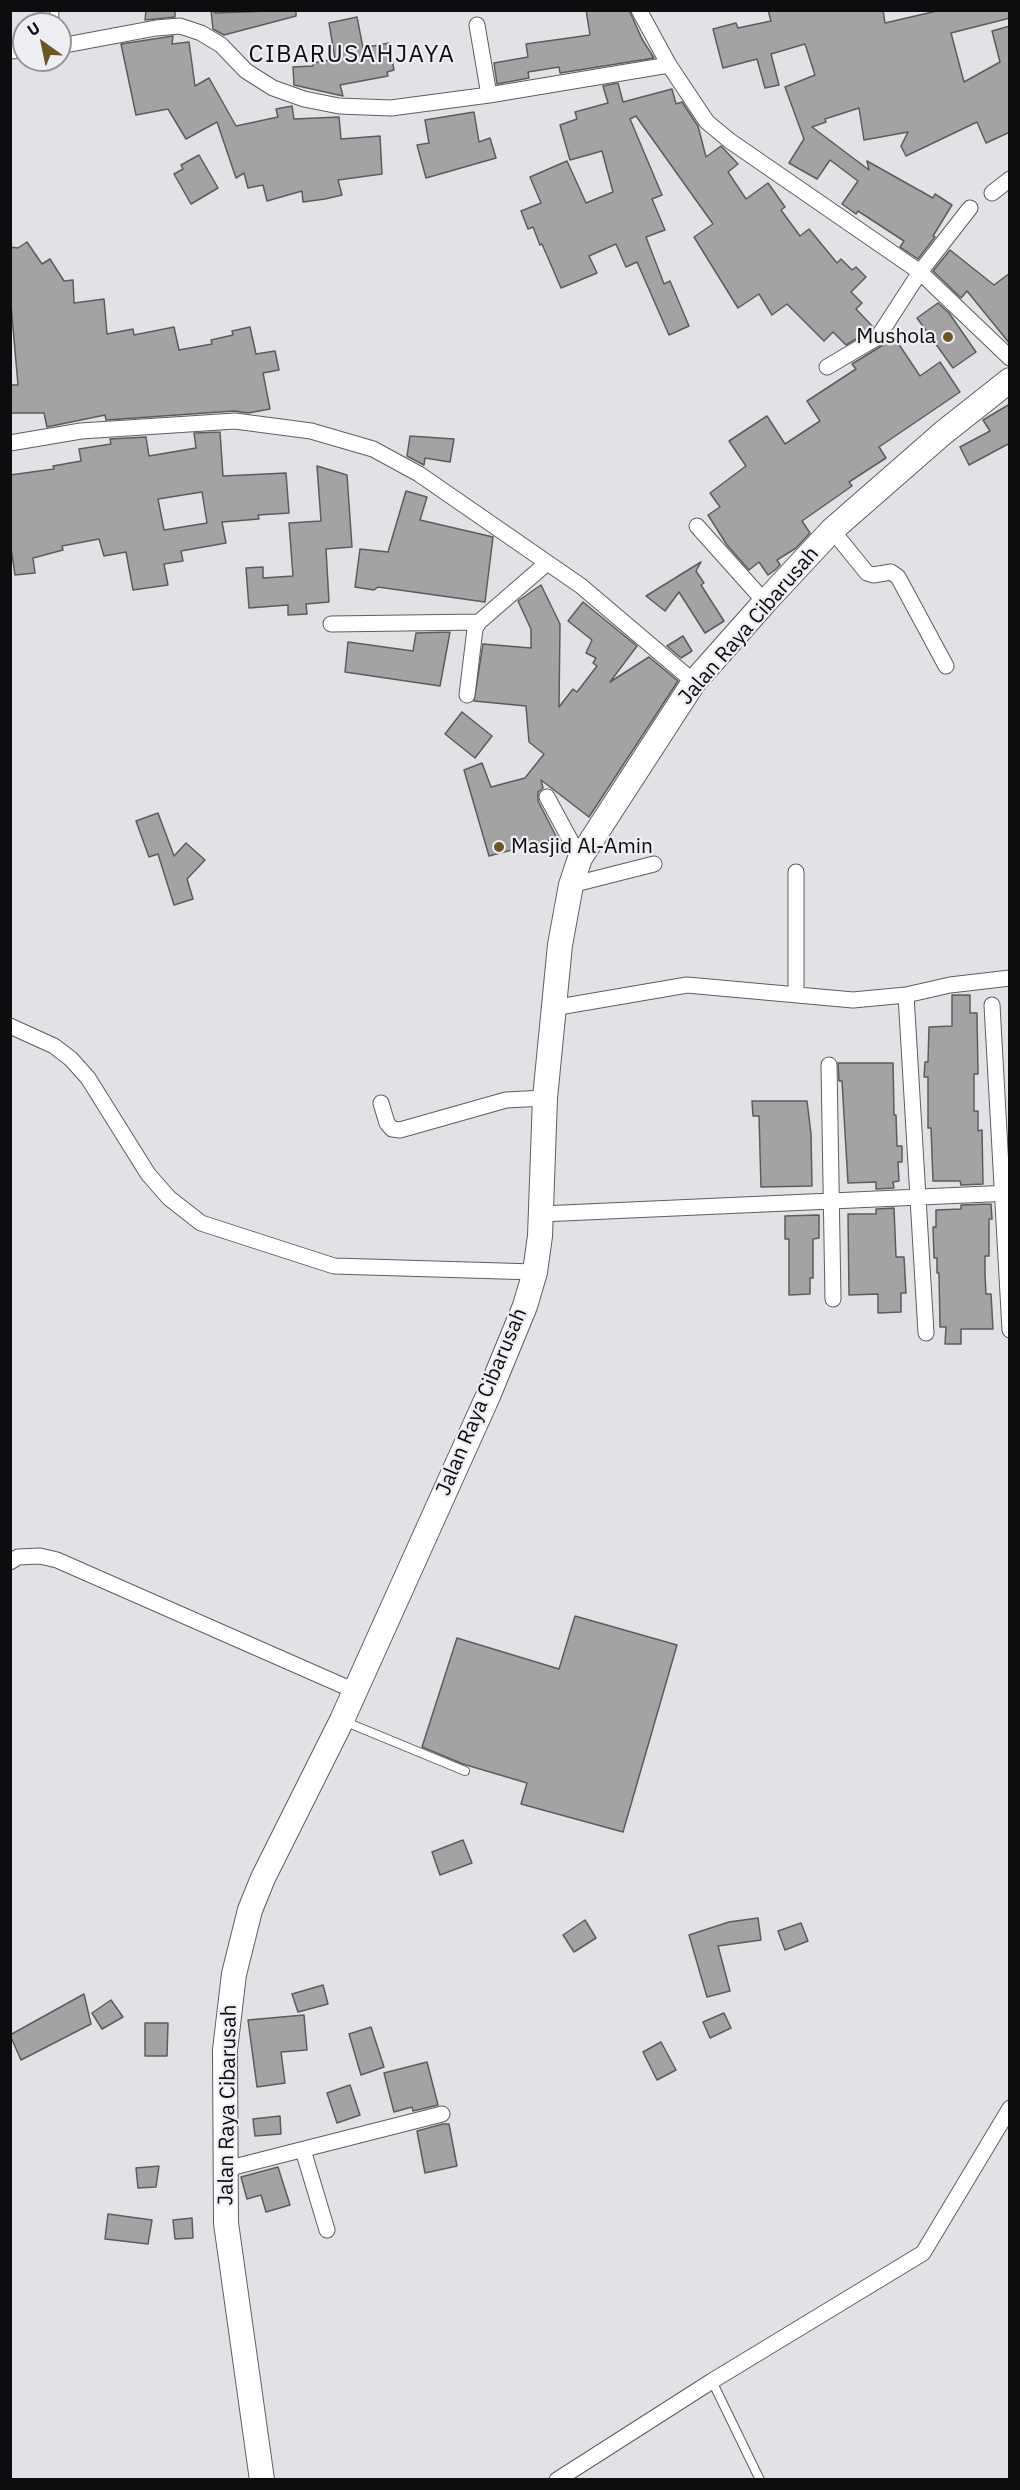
<!DOCTYPE html>
<style>
body{margin:0}
#map{position:relative;width:1020px;height:2490px;overflow:hidden;background:#e1e2e5;font-family:"IBM Plex Sans",sans-serif}
canvas{display:block}
.frame{position:absolute;inset:0;border:12px solid #0c0d0e;pointer-events:none}
.north{position:absolute;left:12px;top:12px;width:60px;height:60px;box-sizing:border-box;background:#eeeff3;border:2px solid #949597;border-radius:50%;rotate:327deg;font-size:16px;font-weight:700;line-height:24px;text-align:center;color:#0c0d0e}
.north::after{content:'';display:block;margin:auto;width:21px;height:27px;background:#6d5626;clip-path:polygon(50% 0,100% 100%,50% 72%,0 100%)}
</style>
<div id="map">
<canvas width="1020" height="2490"></canvas>
<div class="frame"></div>
<div class="north">U</div>
</div>
<script>
const ctx = document.querySelector('canvas').getContext('2d');
ctx.lineJoin = 'round';
function fillPath(path, color) {
  ctx.fillStyle = color;
  ctx.fill(path, 'evenodd');
}
function shape(rows) {
  const path = new Path2D();
  for (const r of rows) {
    path.moveTo(r[0], r[1]);
    for (let i = 2; i < r.length; i += 2) path.lineTo(r[i], r[i + 1]);
  }
  return path;
}
function stroke(path, color, width, dash) {
  ctx.strokeStyle = color;
  ctx.lineWidth = width;
  ctx.lineCap = dash ? 'butt' : 'round';
  ctx.setLineDash(dash || []);
  ctx.stroke(path);
}
function label(font, color, halo, rows, align = 'center') {
  ctx.font = font + ' "IBM Plex Sans",sans-serif';
  ctx.lineWidth = 4.5;
  ctx.setLineDash([]);
  ctx.textBaseline = 'middle';
  ctx.strokeStyle = halo;
  ctx.fillStyle = color;
  for (const [text, x, y, turn = 0] of rows) {
    ctx.save();
    ctx.translate(x, y);
    ctx.rotate((+turn || 0) * Math.PI / 180);
    ctx.textAlign = isNaN(turn) ? turn : align;
    if (halo) ctx.strokeText(text, 0, 0);
    ctx.fillText(text, 0, 0);
    ctx.restore();
  }
}
const building = shape([
 [146,10,175,10,175,17,145,20,146,10],
 [211,10,216,13,296,10,296,16,224,35,213,29,211,10],
 [586,10,629,10,642,39,654,58,560,73,559,67,528,72,529,78,497,84,494,63,528,57,526,44,590,35,586,10],
 [768,10,883,10,885,23,941,10,1010,10,1010,18,951,33,964,82,1000,62,992,31,1010,26,1010,132,986,143,977,122,906,156,901,146,908,132,864,140,859,108,825,119,826,122,812,127,869,170,867,161,933,198,935,194,952,205,933,236,935,237,918,259,900,247,904,241,858,211,856,214,842,204,858,181,830,160,817,179,789,163,804,139,785,87,815,75,805,44,771,54,779,85,765,88,757,59,723,68,713,29,736,23,738,28,771,21,768,10],
 [357,17,363,48,389,43,394,70,387,72,388,76,340,85,343,96,294,85,293,67,313,66,313,63,335,59,329,23,357,17],
 [173,36,172,44,189,42,195,86,209,78,236,126,278,117,276,109,292,106,294,119,339,117,341,139,380,136,382,174,338,180,342,195,325,199,303,202,302,191,267,201,263,185,248,188,244,173,236,178,217,122,186,139,168,109,136,115,121,44,173,36],
 [618,83,623,102,672,89,676,104,682,102,698,126,706,157,721,146,738,164,728,172,746,199,768,183,785,207,781,210,800,236,809,229,837,263,841,259,852,270,856,267,866,277,851,292,862,303,856,309,873,327,871,330,846,345,833,332,824,341,787,304,772,315,759,294,738,308,694,237,713,224,636,116,630,119,662,195,652,199,665,230,646,237,664,284,670,281,689,326,669,335,637,262,626,267,616,244,589,256,597,273,561,288,542,244,540,245,533,227,528,229,521,211,541,203,530,177,567,161,586,203,613,192,602,151,570,160,560,125,577,119,575,112,608,103,603,86,618,83],
 [474,112,479,142,490,138,496,158,426,178,417,145,429,143,425,120,474,112],
 [199,155,218,188,191,204,174,174,183,169,181,165,199,155],
 [27,242,42,264,50,259,64,281,73,280,74,303,104,299,107,334,133,329,134,335,174,327,179,350,212,344,211,340,233,335,232,331,250,327,256,354,275,351,279,370,263,373,270,409,248,413,234,411,106,420,105,415,47,427,44,413,10,413,10,385,18,385,10,293,10,247,18,248,27,242],
 [950,250,994,285,1010,273,1010,344,967,291,961,298,933,271,950,250],
 [938,303,949,313,976,352,953,368,917,318,938,303],
 [892,334,920,376,940,362,960,392,879,447,886,458,849,482,852,486,802,521,810,533,796,548,777,560,780,565,775,570,768,575,759,562,749,570,727,545,708,515,720,507,710,493,746,466,729,441,767,416,785,444,820,421,807,401,856,369,852,364,883,345,892,334],
 [1010,404,1010,443,969,465,960,447,990,431,983,420,1010,404],
 [220,432,223,476,286,473,289,513,258,515,259,519,222,522,226,543,181,551,183,561,164,564,168,585,133,590,126,552,104,556,99,539,62,546,63,550,33,558,35,573,15,575,10,541,10,475,54,469,53,466,81,461,79,449,111,444,110,439,146,437,149,456,196,448,194,433,220,432],
 [202,492,207,523,164,530,158,499,202,492],
 [410,436,454,439,450,462,425,458,424,465,407,456,410,436],
 [317,466,347,475,352,547,326,549,329,602,306,604,307,614,288,615,288,605,249,608,246,568,263,567,263,578,293,576,289,523,321,521,317,466],
 [406,491,427,497,420,520,493,537,485,602,378,587,374,590,355,587,360,549,388,552,406,491],
 [701,562,696,571,704,583,701,585,724,621,705,633,679,592,665,611,646,596,701,562],
 [541,585,560,624,559,707,573,689,577,692,597,666,593,663,596,658,586,653,592,640,568,621,583,602,637,646,610,682,649,657,678,681,589,817,541,780,543,788,538,792,538,801,557,838,489,856,464,770,482,763,491,787,525,778,544,754,529,742,526,706,474,701,483,644,531,648,531,629,518,601,541,585],
 [450,632,440,686,345,672,348,642,413,651,416,633,450,632],
 [683,636,692,651,681,658,667,646,683,636],
 [462,712,492,736,475,758,445,734,462,712],
 [158,813,174,856,186,843,205,860,187,879,193,899,174,905,158,854,149,857,136,821,158,813],
 [952,995,970,995,970,1013,977,1013,978,1074,974,1074,974,1111,978,1111,978,1131,982,1130,983,1184,961,1185,960,1181,933,1181,931,1128,928,1128,928,1077,924,1077,925,1062,928,1062,929,1027,952,1026,952,995],
 [838,1063,893,1063,894,1115,896,1115,897,1146,902,1146,902,1162,898,1162,899,1181,893,1182,894,1188,876,1189,876,1182,848,1183,842,1081,839,1081,838,1063],
 [752,1101,807,1101,811,1134,812,1186,761,1187,759,1116,753,1116,752,1101],
 [991,1204,992,1219,989,1219,989,1256,985,1256,985,1274,986,1294,991,1294,993,1329,961,1329,961,1344,945,1344,946,1327,940,1327,939,1273,937,1273,937,1258,934,1258,933,1227,936,1227,936,1210,961,1209,961,1205,991,1204],
 [894,1208,896,1257,904,1257,906,1293,901,1293,901,1312,878,1313,878,1294,849,1295,848,1214,876,1214,876,1209,894,1208],
 [819,1215,819,1238,813,1239,813,1278,810,1278,810,1294,789,1295,789,1239,785,1239,785,1216,819,1215],
 [575,1616,677,1645,623,1832,521,1804,527,1783,463,1764,422,1747,457,1638,559,1669,575,1616],
 [463,1840,472,1863,440,1875,432,1852,463,1840],
 [758,1918,761,1940,718,1946,730,1991,707,1997,689,1935,729,1922,758,1918],
 [585,1920,596,1938,574,1952,563,1935,585,1920],
 [801,1923,808,1941,785,1950,778,1931,801,1923],
 [323,1985,328,2004,298,2012,292,1994,323,1985],
 [84,1994,91,2024,21,2060,10,2035,84,1994],
 [111,2000,123,2017,102,2029,92,2013,111,2000],
 [724,2013,731,2028,710,2038,703,2022,724,2013],
 [304,2015,307,2050,281,2052,285,2083,257,2087,248,2020,304,2015],
 [145,2023,168,2023,167,2056,145,2056,145,2023],
 [371,2027,384,2067,361,2075,349,2034,371,2027],
 [661,2042,676,2070,657,2080,643,2052,661,2042],
 [427,2062,438,2105,413,2111,412,2107,394,2112,384,2073,427,2062],
 [350,2085,360,2115,337,2123,327,2093,350,2085],
 [280,2116,281,2134,255,2136,253,2119,280,2116],
 [443,2124,449,2124,457,2166,425,2173,417,2131,443,2124],
 [159,2166,156,2187,138,2188,136,2168,159,2166],
 [278,2167,290,2205,266,2212,261,2195,247,2199,241,2177,278,2167],
 [108,2214,152,2220,148,2244,105,2239,108,2214],
 [192,2218,193,2238,175,2239,173,2220,192,2218]
]);
const service = shape([
 [54,10,55,24],
 [346,1722,465,1771],
 [712,2381,760,2480]
]);
const minor = shape([
 [639,10,669,65,707,122,730,141,920,272,1010,358],
 [477,25,489,95],
 [60,46,156,28,180,26,201,33,221,45,246,71,273,88,304,99,339,106,391,108,489,95,669,65],
 [10,51,24,50],
 [992,193,1010,179],
 [827,367,878,337,920,272,970,208],
 [10,443,81,431,235,421,311,431,373,449,419,474,581,586,694,682],
 [697,526,765,602],
 [832,530,867,573,873,575,891,572,898,577,946,666],
 [331,624,479,622],
 [467,695,475,629,479,622,547,563],
 [547,797,580,858],
 [571,885,654,864],
 [796,995,796,872],
 [906,995,926,1333],
 [992,1005,1010,1330],
 [553,1008,687,985,853,1000,906,995,950,985,1010,978],
 [10,1026,54,1046,71,1059,88,1078,148,1174,169,1198,201,1223,334,1266,535,1272],
 [829,1065,833,1299],
 [381,1103,387,1123,392,1129,400,1130,506,1100,545,1098],
 [541,1214,1010,1193],
 [10,1562,18,1557,40,1556,57,1560,355,1691],
 [303,2150,327,2230],
 [226,2169,442,2114],
 [557,2480,712,2381,923,2253,1010,2108]
]);
const primary = shape([
 [262,2480,226,2223,225,2050,234,1974,250,1910,263,1878,342,1720,488,1396,525,1306,535,1272,540,1236,545,1098,560,945,571,885,580,858,694,682,765,602,832,530,943,433,1010,380]
]);
const markers = [
 [948,337,6,"#6d5626"],
 [499,847,6,"#6d5626"]
];
const poiNames = [
 ["Mushola",936,337],
 ["Masjid Al-Amin",511,847,"left"]
];
const streetNames = [
 ["Jalan Raya Cibarusah",749,626,-49],
 ["Jalan Raya Cibarusah",482,1402,-67],
 ["Jalan Raya Cibarusah",228,2105,-89]
];
const quarterNames = [
 ["CIBARUSAHJAYA",352,55]
];
fillPath(building, '#a5a2a4');
stroke(building, '#5e5b5d', 1.5);
stroke(service, '#5e5e61', 10);
stroke(minor, '#5e5e61', 17);
stroke(primary, '#5e5e61', 26);
stroke(service, '#fff', 8);
stroke(minor, '#fff', 15);
stroke(primary, '#fff', 24);
for (const [x, y, r, color] of markers) {
  const dot = new Path2D();
  dot.arc(x, y, r, 0, 2 * Math.PI);
  ctx.fillStyle = color;
  ctx.fill(dot);
  stroke(dot, '#eeeff3', 2);
}
label('21px', '#0c0d0e', '#eeeff3', poiNames, 'right');
label('21px', '#0c0d0e', '#eeeff3', streetNames);
ctx.letterSpacing = '1.5px';
label('24px', '#0c0d0e', '#eeeff3', quarterNames);
ctx.letterSpacing = '0px';
</script>
